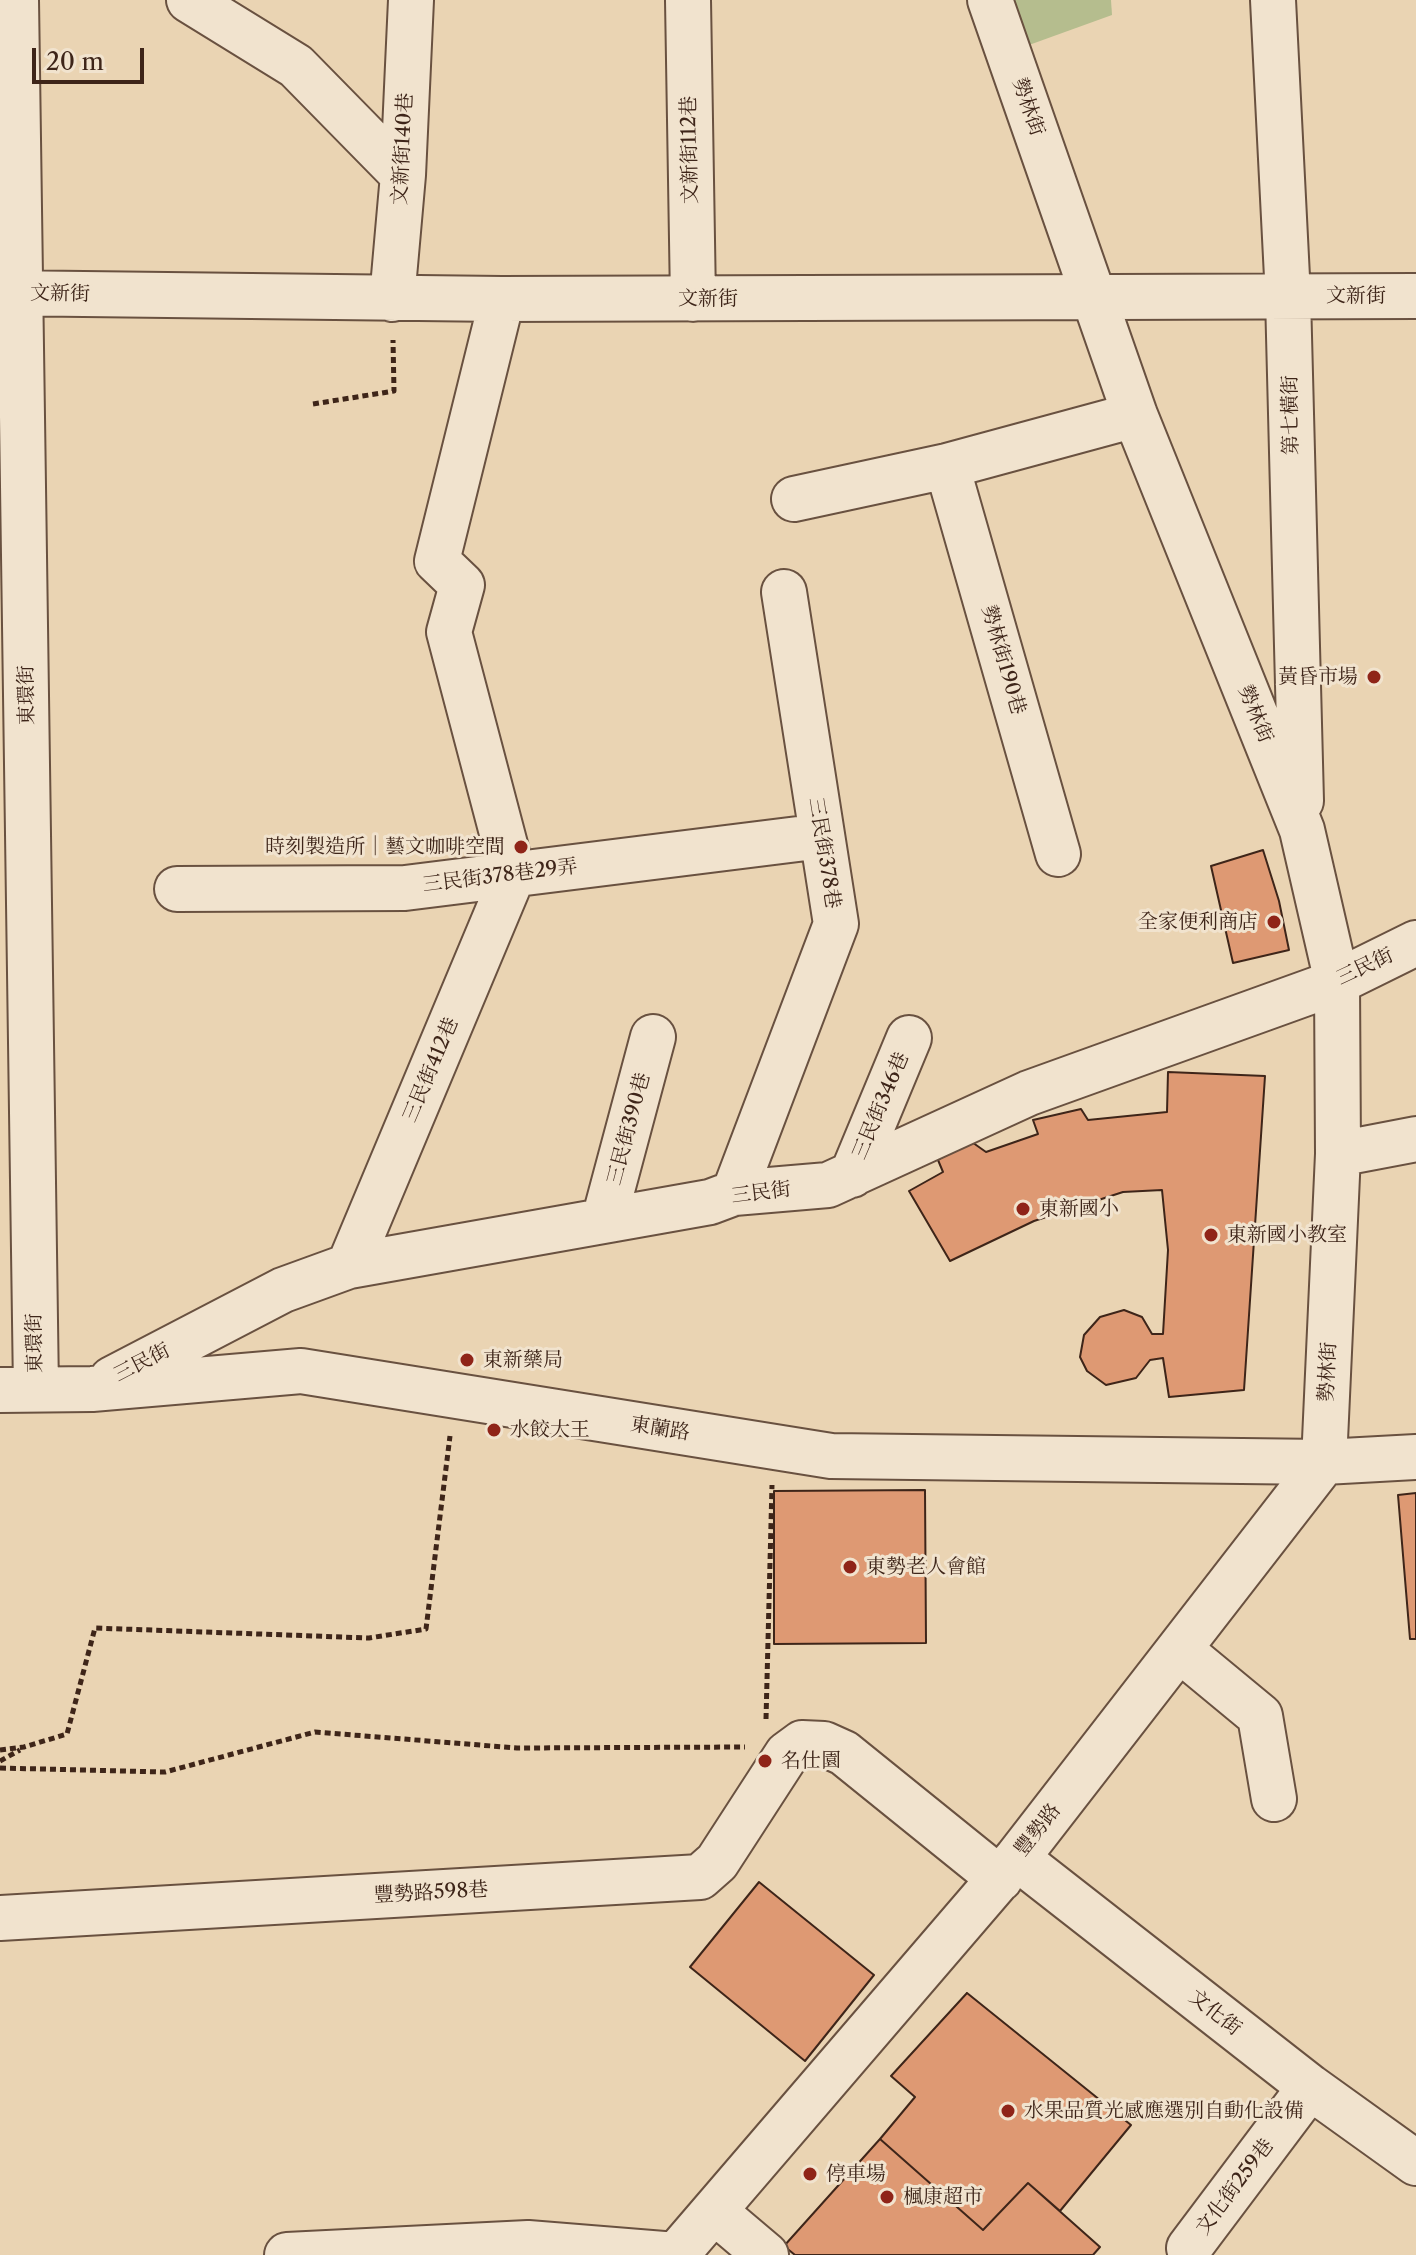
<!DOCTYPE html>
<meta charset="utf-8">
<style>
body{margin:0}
#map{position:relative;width:1416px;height:2255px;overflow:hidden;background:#ead4b3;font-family:"Libre Caslon Text",serif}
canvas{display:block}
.scale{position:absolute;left:32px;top:48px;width:112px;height:36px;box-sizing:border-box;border:4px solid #3e2519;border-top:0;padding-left:10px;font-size:24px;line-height:28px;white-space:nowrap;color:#3e2519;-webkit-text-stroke:6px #f1e3ce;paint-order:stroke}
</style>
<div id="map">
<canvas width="1416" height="2255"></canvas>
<div class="scale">20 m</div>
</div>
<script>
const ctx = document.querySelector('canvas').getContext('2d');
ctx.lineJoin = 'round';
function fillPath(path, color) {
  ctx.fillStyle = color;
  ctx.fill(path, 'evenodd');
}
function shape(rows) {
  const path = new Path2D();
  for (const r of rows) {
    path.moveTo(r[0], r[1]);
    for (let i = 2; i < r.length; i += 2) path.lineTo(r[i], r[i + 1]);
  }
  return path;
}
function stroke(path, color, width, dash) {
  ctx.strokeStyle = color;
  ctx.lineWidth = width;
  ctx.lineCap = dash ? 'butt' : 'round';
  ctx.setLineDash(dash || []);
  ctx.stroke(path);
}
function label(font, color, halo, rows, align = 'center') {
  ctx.font = font + ' "Libre Caslon Text","Noto Serif TC",serif';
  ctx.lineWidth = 6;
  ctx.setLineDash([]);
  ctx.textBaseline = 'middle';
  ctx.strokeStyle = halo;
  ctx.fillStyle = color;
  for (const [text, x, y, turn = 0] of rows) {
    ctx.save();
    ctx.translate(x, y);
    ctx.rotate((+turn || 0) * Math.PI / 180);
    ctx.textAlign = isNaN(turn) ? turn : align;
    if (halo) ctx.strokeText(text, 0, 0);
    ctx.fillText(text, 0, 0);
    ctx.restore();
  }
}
const green = shape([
 [1014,0,1111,0,1112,15,1029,45]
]);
const building = shape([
 [1263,850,1279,901,1289,950,1233,963,1211,866,1263,850],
 [1168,1072,1265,1076,1244,1390,1169,1397,1163,1358,1150,1360,1136,1378,1106,1385,1087,1371,1080,1357,1084,1335,1100,1317,1124,1310,1142,1317,1152,1334,1163,1334,1168,1250,1162,1190,1123,1192,1034,1221,950,1261,909,1191,943,1172,938,1160,969,1140,986,1152,1038,1134,1033,1120,1081,1109,1088,1120,1167,1112,1168,1072],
 [925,1490,926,1643,774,1644,774,1491,925,1490],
 [1416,1493,1416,1639,1410,1639,1398,1495,1416,1493],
 [759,1882,874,1975,805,2061,690,1967,759,1882],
 [967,1993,1131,2125,1060,2211,1028,2183,983,2230,880,2139,915,2097,891,2076,967,1993],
 [880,2139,983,2230,1028,2183,1100,2247,1093,2255,795,2255,784,2246,880,2139]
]);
const path = shape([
 [313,404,394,391,393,340],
 [766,1719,772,1485],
 [0,1750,24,1747,67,1734,95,1628,369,1638,426,1629,450,1436],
 [0,1761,20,1750],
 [0,1768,165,1772,315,1732,517,1748,745,1747]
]);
const minor = shape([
 [16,0,36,1389],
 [189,0,296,66,403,175],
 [688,0,693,299],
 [990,0,1135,415,1302,830,1337,982,1338,1154,1324,1462],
 [1273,0,1288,297,1301,801],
 [0,293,502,299,1416,296],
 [392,299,403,175,411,0],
 [947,466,1058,854],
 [794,499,947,466,1135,415],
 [177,889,405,888,822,836],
 [1338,1154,1416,1139],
 [852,1175,909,1038],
 [734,1193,836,924,784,592],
 [604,1220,653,1037],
 [349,1266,513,875,449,632,462,585,437,561,502,299],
 [112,1379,283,1290,349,1266,710,1202,734,1193,828,1185,1029,1093,1337,982,1416,943],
 [0,1390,92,1389,301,1371,831,1456,1324,1462,1416,1457],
 [1179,1649,1260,1716,1274,1799],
 [1017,1858,1310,2087,1416,2163],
 [0,1918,700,1877,717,1862,787,1754,802,1743,824,1744,844,1753,1000,1879],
 [714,2211,766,2255],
 [1189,2248,1310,2087],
 [287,2255,528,2243,676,2255,1017,1858,1324,1462]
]);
const markers = [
 [1374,677,8,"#8f2418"],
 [521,847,8,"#8f2418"],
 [1274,922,8,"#8f2418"],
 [1023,1209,8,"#8f2418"],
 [1211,1235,8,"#8f2418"],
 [467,1360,8,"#8f2418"],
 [494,1430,8,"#8f2418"],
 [850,1567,8,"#8f2418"],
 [765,1761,8,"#8f2418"],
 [1008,2111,8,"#8f2418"],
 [810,2174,8,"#8f2418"],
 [887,2197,8,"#8f2418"]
];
const streetNames = [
 ["勢林街",1028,107,71],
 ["文新街140巷",403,149,-87],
 ["文新街112巷",690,150,-91],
 ["文新街",60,294,1],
 ["文新街",1356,296],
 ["文新街",708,299],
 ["第七橫街",1291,415,-91],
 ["勢林街190巷",1003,660,74],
 ["東環街",27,695,-91],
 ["勢林街",1255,714,68],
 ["三民街378巷",824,853,81],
 ["三民街378巷29弄",500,876,-7],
 ["三民街",1365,967,-25],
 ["三民街412巷",431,1070,-67],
 ["三民街346巷",881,1106,-67],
 ["三民街390巷",629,1129,-75],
 ["三民街",761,1193,-7],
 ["東環街",35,1343,-91],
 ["三民街",142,1363,-27],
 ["勢林街",1328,1372,-87],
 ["東蘭路",660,1429,9],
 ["豐勢路",1038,1830,-52],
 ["豐勢路598巷",431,1893,-3],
 ["文化街",1215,2013,38],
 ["文化街259巷",1235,2187,-53]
];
const poiNames = [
 ["黃昏市場",1358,677,"right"],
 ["時刻製造所｜藝文咖啡空間",505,847,"right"],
 ["全家便利商店",1258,922,"right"],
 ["東新國小",1039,1209],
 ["東新國小教室",1227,1235],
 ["東新藥局",483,1360],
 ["水餃大王",510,1430],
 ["東勢老人會館",866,1567],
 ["名仕園",781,1761],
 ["水果品質光感應選別自動化設備",1024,2111],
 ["停車場",826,2174],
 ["楓康超市",903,2197]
];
fillPath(green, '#b5bd8e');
fillPath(building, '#de9973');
stroke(building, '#3e2519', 2);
stroke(minor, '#695140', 48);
stroke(path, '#3e2519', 5, [6, 4]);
stroke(minor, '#f1e3ce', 44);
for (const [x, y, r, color] of markers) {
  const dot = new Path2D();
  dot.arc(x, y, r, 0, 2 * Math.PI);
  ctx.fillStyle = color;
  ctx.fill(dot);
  stroke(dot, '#f1e3ce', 3);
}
label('20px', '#3e2519', '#f1e3ce', streetNames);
label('20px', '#3e2519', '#f1e3ce', poiNames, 'left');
</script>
